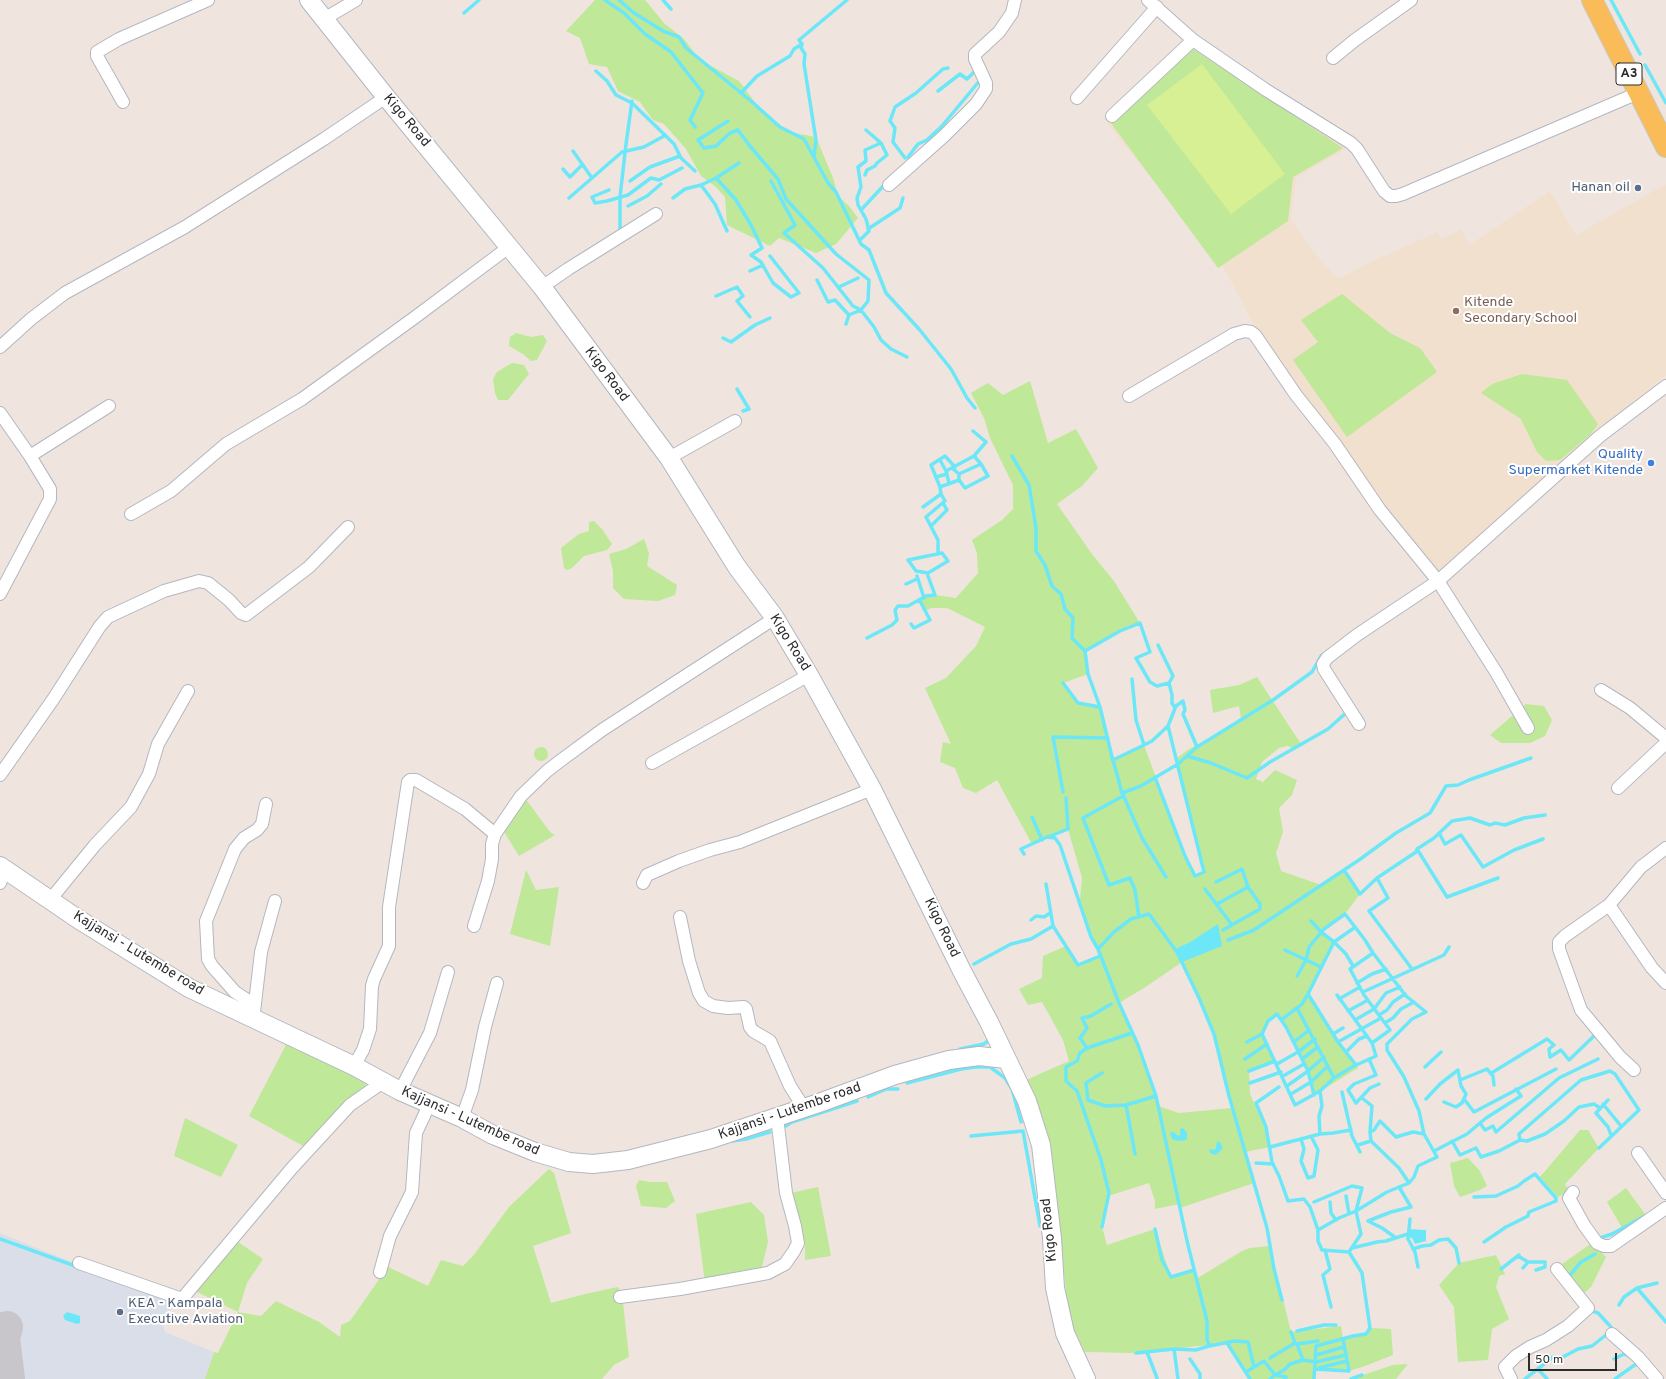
<!DOCTYPE html>
<style>
body{margin:0}
#map{position:relative;width:1666px;height:1379px;overflow:hidden;background:#efe5de;font-family:Overpass,sans-serif}
canvas{display:block}
.scale{position:absolute;left:1528px;top:1353px;width:89px;height:18px;box-sizing:border-box;border:2px solid #2d2d2d;border-top:0;padding-left:5px;font-size:12px;line-height:14px;white-space:nowrap;color:#2d2d2d;-webkit-text-stroke:3px #fff;paint-order:stroke}
</style>
<div id="map">
<canvas width="1666" height="1379"></canvas>
<div class="scale">50 m</div>
</div>
<script>
const ctx = document.querySelector('canvas').getContext('2d');
ctx.lineJoin = 'round';
function fillPath(path, color) {
  ctx.fillStyle = color;
  ctx.fill(path, 'evenodd');
}
function shape(rows) {
  const path = new Path2D();
  for (const r of rows) {
    if (r.length === 3) {
      path.moveTo(r[0] + r[2], r[1]);
      path.arc(r[0], r[1], r[2], 0, 2 * Math.PI);
      continue;
    }
    path.moveTo(r[0], r[1]);
    for (let i = 2; i < r.length; i += 2) path.lineTo(r[i], r[i + 1]);
  }
  return path;
}
function stroke(path, color, width, dash) {
  ctx.strokeStyle = color;
  ctx.lineWidth = width;
  ctx.lineCap = dash ? 'butt' : 'round';
  ctx.setLineDash(dash || []);
  ctx.stroke(path);
}
function label(font, color, halo, rows, align = 'center') {
  ctx.font = font + ' Overpass,sans-serif';
  ctx.lineWidth = 4;
  ctx.setLineDash([]);
  ctx.textBaseline = 'middle';
  ctx.strokeStyle = halo;
  ctx.fillStyle = color;
  for (const [text, x, y, turn = 0] of rows) {
    ctx.save();
    ctx.translate(x, y);
    ctx.rotate((+turn || 0) * Math.PI / 180);
    ctx.textAlign = isNaN(turn) ? turn : align;
    if (halo) ctx.strokeText(text, 0, 0);
    ctx.fillText(text, 0, 0);
    ctx.restore();
  }
}
const education = shape([
 [1192,46,1349,147,1296,178,1291,219,1312,250,1338,279,1375,260,1438,232,1441,239,1461,230,1469,245,1550,191,1576,235,1666,184,1666,375,1565,459,1508,512,1439,572,1431,570,1331,431,1264,344,1225,270,1107,123]
]);
const airport = shape([
 [0,1233,175,1304,161,1322,163,1325,165,1332,214,1352,205,1379,0,1379]
]);
const green = shape([
 [595,0,645,0,664,23,684,39,700,60,739,81,760,109,789,132,816,137,833,178,838,196,849,206,858,218,836,244,816,253,779,238,770,246,727,225,725,197,716,187,701,176,686,149,664,124,653,120,640,102,618,91,607,67,589,64,580,38,566,31],
 [1193,49,1343,148,1293,177,1288,221,1218,268,1111,123],
 [1342,294,1390,333,1420,348,1437,372,1347,437,1293,360,1318,342,1301,320],
 [516,333,531,337,543,335,547,341,537,360,531,361,523,354,509,346,510,337],
 [512,363,524,365,529,374,508,400,498,400,495,393,493,379,497,372],
 [1522,374,1567,380,1598,424,1590,435,1560,460,1546,461,1537,452,1521,419,1481,393,1492,384],
 [1030,381,1048,443,1076,429,1098,468,1082,486,1057,504,1092,554,1114,581,1140,623,1120,631,1085,651,1088,674,1063,683,1078,703,1100,707,1113,760,1144,745,1185,856,1195,876,1204,872,1177,758,1189,749,1216,735,1241,718,1239,706,1213,713,1210,690,1239,685,1257,677,1301,744,1294,749,1288,746,1279,748,1262,762,1256,779,1263,782,1275,770,1297,780,1292,795,1279,808,1283,832,1276,853,1281,871,1321,885,1344,870,1360,894,1345,914,1321,932,1334,942,1305,998,1308,994,1338,1042,1358,1068,1314,1095,1308,1071,1286,1027,1277,1014,1268,1021,1262,1034,1275,1061,1249,1071,1250,1094,1263,1123,1270,1147,1245,1152,1254,1183,1180,1208,1179,1204,1155,1209,1155,1201,1149,1183,1108,1196,1102,1227,1107,1245,1155,1229,1171,1277,1194,1270,1196,1279,1242,1251,1250,1248,1270,1246,1291,1332,1341,1326,1343,1339,1366,1334,1370,1328,1391,1329,1393,1355,1365,1366,1349,1371,1315,1369,1314,1379,1250,1379,1227,1343,1132,1353,1085,1352,1074,1329,1067,1301,1052,1157,1039,1112,1026,1080,1069,1061,1063,1040,1042,1002,1028,1005,1019,989,1042,978,1043,956,1066,946,1078,965,1100,956,1092,939,1080,899,1082,878,1068,829,1032,844,997,780,976,793,963,788,955,768,940,762,943,742,951,744,925,688,946,678,976,646,985,627,947,608,931,608,925,611,920,601,924,598,935,595,956,598,978,573,977,553,972,540,1002,520,1013,509,1013,485,990,438,984,418,971,393,988,383,1003,395],
 [1218,925,1182,962,1175,949,1190,942],
 [1182,962,1199,998,1214,1034,1232,1108,1179,1113,1158,1106,1140,1051,1119,1003,1144,988],
 [594,521,602,529,612,544,607,550,584,556,572,568,567,570,564,568,561,548,579,534,589,531,589,522],
 [644,539,649,553,647,566,677,585,675,595,658,601,624,599,613,588,613,571,609,554,626,549],
 [1526,704,1544,706,1552,720,1545,736,1530,743,1501,743,1490,735],
 [541,754,7],
 [522,794,550,832,555,835,519,856,501,827],
 [526,870,536,890,559,887,550,946,510,934],
 [288,1041,365,1081,366,1087,361,1092,348,1099,303,1146,249,1116],
 [185,1118,238,1145,221,1177,174,1156],
 [1580,1130,1588,1130,1599,1148,1565,1184,1569,1191,1558,1197,1540,1177],
 [1468,1158,1480,1171,1487,1186,1480,1190,1460,1197,1454,1186,1450,1163],
 [549,1169,554,1173,571,1233,533,1246,551,1303,585,1294,618,1287,622,1294,629,1357,614,1365,602,1379,205,1379,214,1352,218,1353,238,1312,193,1290,235,1240,263,1259,247,1283,238,1312,261,1316,276,1301,319,1322,340,1337,341,1325,350,1321,378,1281,384,1265,428,1286,441,1260,463,1266,473,1256,509,1207],
 [639,1180,650,1182,667,1182,675,1201,666,1208,641,1206,636,1186],
 [818,1187,831,1256,805,1260,805,1244,791,1193],
 [1626,1188,1648,1218,1625,1233,1607,1202],
 [751,1202,764,1215,768,1242,762,1267,763,1270,705,1283,696,1214],
 [1592,1243,1606,1257,1591,1287,1581,1296,1559,1266],
 [1496,1255,1505,1274,1499,1276,1496,1287,1509,1319,1492,1329,1488,1360,1458,1362,1454,1307,1439,1285,1459,1263],
 [1408,1364,1396,1379,1351,1379,1393,1365]
]);
const pitch = shape([
 [1202,64,1285,174,1231,214,1147,105]
]);
const water = shape([
 [1218,924,1222,946,1182,962,1175,949,1190,942],
 [1183,1128,1187,1133,1187,1139,1182,1141,1173,1140,1170,1135,1171,1132,1174,1132,1178,1136,1180,1135,1180,1129],
 [1217,1141,1220,1142,1223,1148,1216,1155,1212,1154,1209,1151,1211,1149,1214,1150,1216,1148],
 [1408,1229,1426,1230,1426,1241,1415,1244,1412,1238,1408,1237],
 [67,1312,80,1316,80,1323,77,1324,65,1320,63,1316]
]);
const stream = shape([
 [605,0,624,13,645,34,671,52,703,93,690,120,695,127],
 [619,0,634,13,663,31,679,37,686,48,751,101,780,127,804,139,828,183,836,192,861,244,869,250,886,293,919,329,951,369,967,398,975,408],
 [663,0,671,9],
 [1611,0,1640,54],
 [464,13,479,0],
 [1645,65,1666,103],
 [596,71,607,81,616,95,632,103,674,144,681,158,695,171],
 [938,91,960,74,967,79,975,71,977,72],
 [741,93,757,76,790,56,794,49,802,44],
 [728,121,698,140,704,148,716,146,730,133,738,130,749,145,778,179,786,199,836,254,869,280,868,301,861,310,849,315,846,324],
 [866,130,881,143],
 [573,151,592,178],
 [814,156,816,140,804,64,805,54,801,48,802,44,799,40,847,0],
 [908,157,918,144,927,140,942,126,981,79],
 [905,158,893,142,895,128,890,121,895,107,916,93,943,69,948,68],
 [563,169,570,177,582,165],
 [716,178,736,200,751,225,762,248,751,255,761,262,773,283,791,297,799,293,770,256],
 [630,181,650,167,680,156],
 [771,181,795,225,784,233,823,268,853,306,861,310,874,327,881,340,891,349,907,357],
 [701,185,715,204,727,231],
 [609,190,592,197,595,203,607,201,628,195,651,178,659,180,682,168],
 [569,198,622,152,644,147,664,136],
 [673,198,685,189,701,185,716,178,739,163],
 [628,206,647,196,661,184],
 [861,210,886,183],
 [868,229,900,208,903,198],
 [620,233,620,197,626,144,632,101],
 [860,240,869,231,866,219,858,205,857,198,861,187,858,167,866,161,865,150,881,143,887,155,877,163,875,166,867,170,865,175],
 [750,271,763,265],
 [817,280,828,302,835,300,849,315],
 [839,287,858,278],
 [716,296,737,287,743,296,737,301,750,317],
 [723,338,731,342,755,325,770,318],
 [737,389,749,409,743,411],
 [1012,456,1029,485,1036,528,1036,551,1045,565,1052,586,1061,594,1065,609,1073,618,1072,638,1085,651,1088,674,1100,707,1113,761],
 [940,460,946,471,949,483],
 [952,468,959,474,959,480,965,488,988,476,981,464],
 [946,471,974,456,986,442,973,431],
 [959,474,981,464,974,456],
 [936,477,947,474],
 [940,487,931,465,945,456,955,467],
 [941,494,940,487,959,480],
 [923,507,941,494,945,501,926,517,938,540,938,553],
 [931,526,947,510,943,503],
 [942,553,948,561,928,573,916,571,908,560,942,553],
 [917,576,924,598],
 [906,584,917,579],
 [911,624,914,628,930,620,920,601],
 [867,638,892,625,897,620,895,610,898,606,908,606,926,596,935,595,928,576],
 [1158,645,1173,676,1169,683,1172,695,1172,703,1175,708],
 [1085,651,1120,631,1140,623,1150,652,1136,658,1150,682,1157,686,1169,683],
 [1132,679,1136,720,1144,745,1113,760,1122,793,1141,786,1178,764,1197,747,1273,700,1312,672,1321,656,1324,654],
 [1063,683,1078,703,1100,707],
 [1142,746,1152,741,1168,726,1176,706,1183,701,1185,710,1183,714,1197,747],
 [1187,756,1211,763,1247,778,1270,762,1328,729,1347,712],
 [1155,777,1185,856,1195,876,1204,872,1168,726],
 [1121,790,1142,838,1166,877],
 [1063,792,1053,737,1108,738],
 [1123,796,1083,818,1109,885,1130,878,1135,890,1139,917],
 [1032,817,1042,840],
 [1439,833,1445,844,1461,835,1483,867,1514,850,1543,839],
 [1048,837,1068,829,1066,798],
 [1417,849,1447,897,1498,878],
 [1024,854,1021,849,1047,837,1055,838,1060,845,1091,937,1098,949,1119,1003,1138,1045,1156,1096,1187,1241,1207,1321,1207,1340,1210,1346,1234,1341,1248,1342,1254,1367],
 [1344,870,1360,894,1377,878,1416,852,1417,849,1434,838,1452,821,1470,818,1490,825,1495,823,1505,825,1524,818,1545,815],
 [1377,878,1388,898,1369,911,1412,969],
 [1216,882,1242,869,1248,887,1260,904,1260,909,1223,930],
 [1046,884,1053,926,1078,965,1100,956],
 [1205,889,1232,925],
 [1217,904,1248,887],
 [1031,920,1036,916,1044,917,1050,913],
 [1311,921,1321,932,1334,942,1346,954,1353,966],
 [1228,940,1254,930,1359,860,1396,833,1430,813,1446,786,1458,785,1469,780,1531,758],
 [1098,949,1114,932,1131,919,1149,914,1177,952,1199,998,1214,1034,1229,1096,1267,1228,1274,1269,1282,1300],
 [1285,950,1321,967],
 [974,964,1011,944,1031,939,1053,926],
 [1297,976,1306,960,1309,947,1324,929,1345,914,1365,940,1373,953],
 [1357,983,1372,974,1386,969],
 [1363,992,1444,955,1449,947],
 [1308,994,1334,942,1354,928],
 [1337,995,1372,1043],
 [1339,999,1360,987],
 [1297,1008,1302,1004,1308,994,1338,1042,1356,1065],
 [1348,1011,1368,1000],
 [1379,1015,1387,1010,1393,1002,1405,994],
 [1281,1020,1297,1008,1334,1078],
 [1355,1020,1374,1009,1386,993,1400,987],
 [1385,1023,1393,1018,1401,1009,1414,1002],
 [1262,1034,1268,1021,1277,1014,1286,1027,1308,1071,1314,1095],
 [1333,1034,1343,1028],
 [1247,1042,1262,1034,1295,1105,1320,1091,1334,1078,1352,1067,1376,1056,1372,1043,1390,1030,1364,995,1350,969,1373,953,1406,996,1426,1012,1412,1019,1387,1044,1387,1050,1404,1077,1419,1111,1424,1134],
 [1294,1042,1309,1030],
 [1338,1042,1381,1018],
 [1087,1048,1132,1033],
 [960,1049,984,1044,988,1041,988,1035],
 [1346,1052,1359,1039,1367,1036],
 [1245,1059,1267,1044],
 [1302,1059,1318,1047],
 [1369,1059,1376,1075,1354,1084,1348,1090,1356,1103,1370,1088,1379,1084],
 [1277,1064,1298,1052,1315,1039],
 [1425,1067,1441,1052],
 [1249,1071,1275,1061],
 [1493,1072,1547,1039,1554,1045,1549,1049,1550,1057,1561,1050,1569,1060,1594,1036],
 [1102,1073,1086,1083,1088,1100,1105,1106,1126,1105],
 [1283,1076,1304,1064],
 [1460,1080,1487,1069,1493,1076,1494,1085],
 [907,1083,961,1069,976,1067,990,1067,1005,1078,1012,1089,1021,1122],
 [1250,1083,1281,1072],
 [1287,1086,1308,1071,1324,1057],
 [1279,1087,1256,1103,1266,1127,1272,1162,1279,1176,1288,1201,1304,1199,1310,1207,1318,1230,1318,1241,1322,1250,1349,1252,1362,1273,1370,1328,1366,1334,1353,1336,1316,1346,1314,1379],
 [1342,1092,1352,1136,1360,1152],
 [1291,1094,1311,1082,1328,1066],
 [868,1097,886,1089,898,1089],
 [1362,1098,1372,1106,1370,1132,1371,1141],
 [1426,1099,1440,1084,1458,1070,1461,1086,1466,1094,1462,1103,1456,1107,1444,1102],
 [1464,1099,1474,1112,1556,1069],
 [1608,1100,1596,1113,1608,1127,1611,1135],
 [1603,1104,1621,1126],
 [1480,1123,1486,1118,1521,1096,1516,1089],
 [784,1127,792,1122,857,1101],
 [1370,1132,1374,1130,1380,1121,1396,1137,1413,1132,1424,1134,1437,1157,1418,1166,1414,1177,1409,1183],
 [1320,1134,1319,1116,1322,1106,1320,1091],
 [971,1136,1023,1131,1040,1226],
 [1301,1139,1304,1149,1301,1161,1308,1178,1314,1176,1318,1150,1311,1136],
 [1520,1140,1527,1141,1545,1134,1564,1121,1579,1107,1594,1104,1600,1108],
 [732,1141,746,1139,770,1132],
 [1452,1141,1460,1155,1476,1148,1481,1157,1499,1151,1520,1140,1519,1134,1581,1080,1610,1071,1615,1074,1639,1110,1599,1148],
 [1270,1147,1320,1134,1333,1133,1351,1130],
 [1434,1151,1467,1134,1480,1123,1485,1130,1493,1126,1496,1132,1559,1078,1598,1059],
 [1135,1154,1126,1105,1156,1096],
 [1256,1163,1273,1164],
 [1346,1196,1349,1214],
 [1474,1197,1496,1196,1518,1186,1524,1181,1535,1174,1556,1198,1556,1201,1529,1212,1528,1216,1506,1227,1484,1242],
 [1314,1202,1352,1186,1362,1188,1356,1211,1361,1234,1349,1252],
 [1330,1202,1331,1213,1336,1220],
 [1410,1219,1408,1239,1415,1252,1418,1267],
 [1102,1227,1109,1193,1101,1160,1077,1091,1066,1081,1066,1067,1077,1061,1080,1053,1087,1048,1080,1038,1087,1028,1082,1018,1091,1016,1111,1004],
 [1155,1229,1162,1260,1171,1277,1194,1270],
 [1318,1230,1339,1218,1356,1211,1387,1192,1409,1183,1399,1168,1371,1141,1358,1145],
 [1396,1238,1382,1228,1368,1221,1391,1212,1411,1207,1399,1187],
 [0,1239,78,1267],
 [1597,1239,1612,1234,1643,1217],
 [1352,1248,1377,1242,1386,1241,1408,1234],
 [1413,1249,1422,1246,1431,1245,1439,1240,1448,1239,1456,1248,1459,1263],
 [1325,1250,1330,1269,1323,1275,1331,1307],
 [1518,1256,1528,1262,1523,1268],
 [1528,1262,1545,1262,1545,1267,1536,1270],
 [1501,1269,1519,1255],
 [1567,1276,1570,1275,1581,1262,1595,1254],
 [1637,1288,1666,1322],
 [1619,1305,1624,1297,1637,1288,1657,1283],
 [1297,1331,1324,1325,1336,1325],
 [1318,1341,1297,1344,1303,1360,1316,1362,1346,1355],
 [1227,1343,1250,1379],
 [1174,1349,1178,1379],
 [1147,1352,1157,1378],
 [1136,1353,1174,1349,1196,1350,1212,1345],
 [1316,1355,1344,1347],
 [1270,1358,1295,1343,1291,1332],
 [1190,1359,1200,1374,1200,1379],
 [1614,1359,1624,1354,1631,1357],
 [1319,1368,1347,1361],
 [1315,1369,1349,1371,1343,1339],
 [1538,1369,1547,1379],
 [1246,1372,1264,1361,1275,1375,1284,1370,1290,1364,1303,1360],
 [1270,1379,1275,1375,1286,1377,1285,1379],
 [1351,1379,1362,1375],
 [1525,1379,1553,1357,1561,1358,1578,1349,1592,1346,1611,1331,1611,1327,1598,1313,1592,1311],
 [1615,1379,1636,1364,1640,1366]
]);
const taxiway = shape([
 [7,1327,4,1338,9,1379]
]);
const street = shape([
 [1148,0,1193,40,1266,90,1351,143,1357,149,1384,191,1390,196,1396,196,1403,194,1638,93],
 [324,19,356,0],
 [1333,58,1355,40,1411,0],
 [1077,98,1157,7],
 [123,102,97,56,97,52,119,39,208,0],
 [1112,116,1193,40],
 [889,185,944,136,976,104,986,89,986,83,975,59,975,54,999,32,1012,13,1015,0],
 [542,287,568,269,656,214],
 [0,347,31,319,65,293,185,227,324,139,386,97],
 [1129,396,1234,334,1245,331,1251,332,1255,335,1296,395,1335,444,1380,510,1438,581,1496,672,1528,728],
 [0,413,30,456,109,406],
 [669,458,735,421],
 [131,514,171,491,226,444,302,399,414,318,509,247],
 [0,594,50,499,50,489,30,456],
 [1601,690,1630,708,1666,738],
 [1359,724,1324,669,1323,664,1327,658,1357,635,1438,581,1600,436,1666,386],
 [652,763,809,675],
 [0,775,54,698,100,626,108,617,164,591,199,581,208,583,229,600,241,613,246,615,309,567,348,527],
 [1618,788,1666,743],
 [0,883,5,870],
 [643,883,647,875,679,861,710,850,740,842,872,789],
 [50,900,95,845,131,807,149,774,158,744,188,691],
 [1609,905,1652,968,1666,983],
 [680,917,689,961,699,993,704,1001,713,1006,728,1008,744,1007,746,1009,750,1027,753,1031,770,1041,790,1086,804,1108],
 [474,926,488,881,492,859,492,844,495,834],
 [255,1005,235,992,212,966,208,959,206,921,235,849,244,838,257,830,262,824,266,804],
 [254,1012,261,952,275,901],
 [354,1066,363,1050,370,1029,372,986,374,979,389,946,389,907,408,782,410,780,416,780,465,809,495,834,521,796,547,771,560,761,602,730,775,618],
 [1634,1070,1620,1057,1581,1010,1559,949,1559,942,1565,936,1609,905,1641,867,1666,848],
 [400,1091,430,1033,448,972],
 [462,1118,472,1090,485,1027,497,983],
 [1638,1153,1666,1193],
 [1573,1192,1569,1198,1584,1225,1597,1243,1604,1246,1611,1246,1666,1208],
 [79,1263,182,1299,292,1168,350,1105,383,1082],
 [380,1272,390,1236,412,1192,416,1133,429,1105],
 [620,1297,680,1289,768,1273,785,1264,794,1251,798,1243,795,1226,786,1193,777,1117],
 [1612,1334,1638,1357,1657,1379],
 [1511,1379,1505,1367,1516,1356,1530,1347,1546,1340,1568,1326,1588,1308,1557,1269]
]);
const secondary = shape([
 [309,0,386,97,542,287,669,458,737,567,775,618,809,675,872,789,963,973,989,1022,1027,1101,1041,1145,1052,1238,1055,1288,1065,1333,1086,1379],
 [0,866,78,919,189,988,354,1066,400,1091,462,1118,493,1135,535,1152,569,1162,593,1164,628,1160,711,1139,819,1103,895,1075,949,1060,979,1056,1006,1059]
]);
const primary = shape([
 [1592,0,1666,147]
]);
const markers = [
 [1638,188,4,"#5c6f8a"],
 [1456,311,4,"#8d6e63"],
 [1651,463,4,"#3f7fe0"],
 [120,1312,4,"#5c6f8a"]
];
const shields = [
 [1629,74,26]
];
const shieldNames = [
 ["A3",1629,74]
];
const streetNames = [
 ["Kigo Road",406,121,50],
 ["Kigo Road",606,375,53],
 ["Kigo Road",789,643,58],
 ["Kigo Road",941,928,64],
 ["Kajjansi - Lutembe road",138,954,31],
 ["Kajjansi - Lutembe road",790,1112,-19],
 ["Kajjansi - Lutembe road",470,1122,24],
 ["Kigo Road",1050,1230,-96]
];
const serviceNames = [
 ["Hanan oil",1630,188],
 ["KEA - Kampala",128,1304,"left"],
 ["Executive Aviation",128,1320,"left"]
];
const educationNames = [
 ["Kitende",1464,303],
 ["Secondary School",1464,319]
];
const shopNames = [
 ["Quality",1643,455],
 ["Supermarket Kitende",1643,471]
];
fillPath(education, '#f1e0cd');
fillPath(airport, '#dadee8');
fillPath(green, '#bfe898');
fillPath(pitch, '#d7f093');
fillPath(water, '#6ce7f7');
stroke(stream, '#6ce7f7', 3.5);
stroke(taxiway, '#c8c6cb', 32);
stroke(street, '#b2b7c1', 14);
stroke(secondary, '#b2b7c1', 20);
stroke(primary, '#c8c8c8', 22);
stroke(street, '#fff', 12);
stroke(secondary, '#fff', 18);
stroke(primary, '#fabc58', 20);
for (const [x, y, r, color] of markers) {
  const dot = new Path2D();
  dot.arc(x, y, r, 0, 2 * Math.PI);
  ctx.fillStyle = color;
  ctx.fill(dot);
  stroke(dot, '#fff', 1.5);
}
for (const [x, y, w] of shields) {
  const box = new Path2D();
  box.roundRect(x - w / 2, y - 11, w, 22, 3);
  ctx.fillStyle = '#fff';
  ctx.fill(box);
  stroke(box, '#2d2d2d', 1);
}
label('bold 13px', '#2d2d2d', null, shieldNames);
label('14px', '#2d2d2d', '#fff', streetNames);
label('14px', '#4e5e75', '#fff', serviceNames, 'right');
label('14px', '#785e54', '#fff', educationNames, 'left');
label('14px', '#366cbe', '#fff', shopNames, 'right');
</script>
